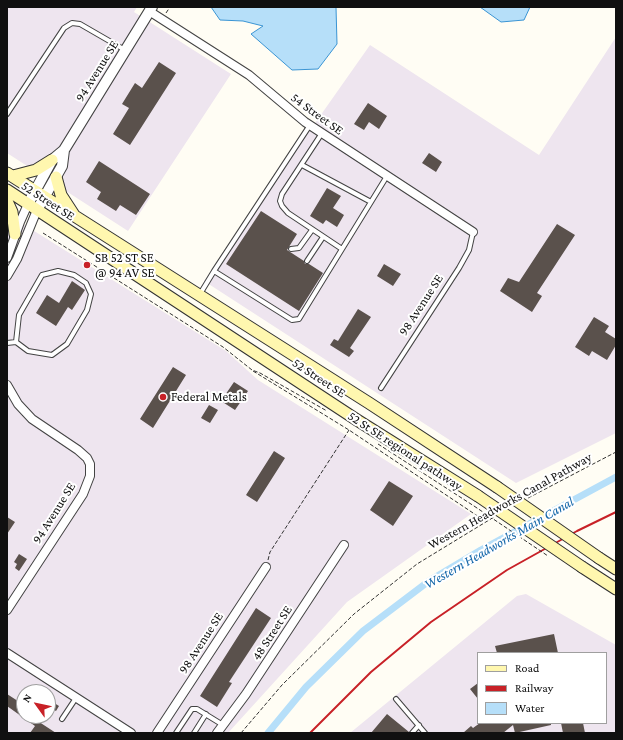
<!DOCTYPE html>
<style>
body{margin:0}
#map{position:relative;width:623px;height:740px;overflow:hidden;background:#fffdf4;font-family:"Crimson Pro",serif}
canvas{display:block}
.frame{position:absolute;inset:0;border:8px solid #101010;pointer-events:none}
.legend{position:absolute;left:477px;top:652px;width:130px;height:72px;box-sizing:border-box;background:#fff;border:1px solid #9f9f9f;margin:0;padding:5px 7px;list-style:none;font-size:12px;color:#101010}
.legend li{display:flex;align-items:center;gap:8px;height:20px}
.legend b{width:20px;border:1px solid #9f9f9f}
.north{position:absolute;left:16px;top:684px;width:40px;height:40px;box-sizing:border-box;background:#fff;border:1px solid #9f9f9f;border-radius:50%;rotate:303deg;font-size:11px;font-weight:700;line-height:16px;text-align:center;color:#101010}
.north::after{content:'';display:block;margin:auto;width:14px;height:18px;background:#c82127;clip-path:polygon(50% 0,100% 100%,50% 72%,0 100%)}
</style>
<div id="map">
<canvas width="623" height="740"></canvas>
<div class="frame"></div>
<ul class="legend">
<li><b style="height:5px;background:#fff7af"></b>Road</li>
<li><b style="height:5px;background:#c82127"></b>Railway</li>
<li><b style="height:11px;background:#b6dff9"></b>Water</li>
</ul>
<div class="north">N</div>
</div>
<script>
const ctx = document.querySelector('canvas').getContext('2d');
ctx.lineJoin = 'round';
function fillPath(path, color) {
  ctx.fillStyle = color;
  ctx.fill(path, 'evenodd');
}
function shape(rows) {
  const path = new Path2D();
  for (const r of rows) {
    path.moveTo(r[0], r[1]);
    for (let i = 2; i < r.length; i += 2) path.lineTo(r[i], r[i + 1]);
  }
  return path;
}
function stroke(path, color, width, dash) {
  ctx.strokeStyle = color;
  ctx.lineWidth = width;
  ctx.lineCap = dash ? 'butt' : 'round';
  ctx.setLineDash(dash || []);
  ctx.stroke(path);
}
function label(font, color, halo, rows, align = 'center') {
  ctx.font = font + ' "Crimson Pro",serif';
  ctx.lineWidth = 4;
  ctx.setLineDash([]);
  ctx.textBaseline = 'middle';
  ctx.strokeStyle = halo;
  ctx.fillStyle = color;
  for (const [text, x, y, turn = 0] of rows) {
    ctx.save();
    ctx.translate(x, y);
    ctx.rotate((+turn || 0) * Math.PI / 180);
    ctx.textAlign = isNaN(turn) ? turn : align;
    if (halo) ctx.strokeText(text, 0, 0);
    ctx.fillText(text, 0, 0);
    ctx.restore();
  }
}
const industrial = shape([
 [7,7,137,7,134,12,231,74,128,231,7,153],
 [616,37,616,433,516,483,204,281,370,45,539,155],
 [7,214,226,351,258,380,471,514,347,602,228,733,7,733],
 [24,692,48,692,48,716,24,716],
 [526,594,616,645,616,733,350,733,517,596],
 [478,653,606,653,606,723,478,723]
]);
const water = shape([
 [211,7,336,7,337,44,318,69,292,70,251,34,263,26,243,21,220,20,211,7],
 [480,7,530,7,524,20,501,22,480,7]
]);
const canal = shape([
 [268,733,306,687,363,631,429,581,481,550,616,477]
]);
const building = shape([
 [159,62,176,73,130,145,113,134,129,108,122,104,135,83,142,88],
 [368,103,387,116,379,129,369,122,364,130,354,124],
 [429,153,442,162,436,172,422,163],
 [99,161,150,194,136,215,120,205,116,211,97,199,101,192,86,182],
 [327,188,341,196,333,208,344,215,337,227,326,220,323,224,310,216],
 [261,211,297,234,287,250,304,261,305,264,309,264,323,273,299,311,226,264],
 [557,224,575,235,537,293,542,296,532,312,500,291,508,278,519,282],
 [384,264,401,274,393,286,377,276],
 [72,281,85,290,72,310,68,307,56,326,36,313,47,295,59,303],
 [358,309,371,317,350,348,354,351,349,357,330,345,334,339,338,341],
 [594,317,609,326,605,332,616,339,616,345,607,360,592,351,589,356,575,347],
 [173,367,186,375,153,428,140,419],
 [234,382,248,391,235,410,221,401],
 [209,405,218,410,210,423,201,418],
 [274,451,285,458,257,502,246,495],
 [389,481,413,496,393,526,370,510],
 [7,517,15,522,7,534],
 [19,554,27,559,19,571,15,568,17,564,14,562],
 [256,608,271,618,229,682,232,683,217,707,200,696],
 [554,634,558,653,497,653,495,646],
 [478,683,478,699,470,689],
 [7,694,24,705,24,716,30,716,56,733,30,733,35,726,7,706],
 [51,701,59,706,56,711,48,706],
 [387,714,409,732,409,733,371,733],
 [480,723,551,723,551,725,515,733,513,725,503,733,463,733,471,726,473,728],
 [561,723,583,723,585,733,563,733]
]);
const path = shape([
 [166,13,170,7],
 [43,233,223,347,252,370,260,373,327,411],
 [253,371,349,430,485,521],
 [378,444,474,506],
 [528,498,616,452],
 [268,560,270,552,349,430],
 [241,733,282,685,354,614,417,564,494,517]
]);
const service = shape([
 [7,114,64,28,72,23,80,24,125,50],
 [322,133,282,194,280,201,282,206,288,213,342,249],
 [302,165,371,202],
 [291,249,299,248,312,230],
 [307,261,323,237],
 [214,271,310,125],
 [200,294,214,271,292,320,299,319,387,176],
 [7,343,16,342,28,351,52,355,67,344,87,310,91,294,86,283,74,275,58,271,42,275,19,315,16,342],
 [381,388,459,268,469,250,473,232],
 [396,699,425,733],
 [62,719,76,698],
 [176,733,192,709,197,709,223,725],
 [194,733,206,714],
 [412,733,419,725]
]);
const minor = shape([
 [149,11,249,75,305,122,473,232],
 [7,258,20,222,28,204],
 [7,276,17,259,37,210],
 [7,385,18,404,32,419,78,450,87,458,90,464,90,476,83,494,7,610],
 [7,653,131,733],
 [157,733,266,567],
 [217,733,246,694,344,545]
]);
const tertiary = shape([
 [28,204,52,160,64,150,152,7],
 [37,210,62,166,64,150]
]);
const secondary = shape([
 [7,173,369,403,497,487],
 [13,176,36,170,52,160],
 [56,177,61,195,74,215],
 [7,190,357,420,478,496],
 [7,201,12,212,15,234],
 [599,558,616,569],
 [582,567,616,589]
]);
const rail = shape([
 [310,733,371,672,431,622,507,570,577,531,616,512]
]);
const pathBridge = shape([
 [474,506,548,556]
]);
const secondaryBridge = shape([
 [497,487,599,558],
 [478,496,582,567]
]);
const markers = [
 [87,265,4,"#c82127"],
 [163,397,4,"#c82127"]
];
const streetNames = [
 ["94 Avenue SE",97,71,-58],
 ["54 Street SE",317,114,36],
 ["52 Street SE",48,201,33],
 ["98 Avenue SE",421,305,-57],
 ["52 Street SE",319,378,33],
 ["52 St SE regional pathway",405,451,33],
 ["Western Headworks Canal Pathway",510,501,-29],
 ["94 Avenue SE",54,513,-58],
 ["48 Street SE",272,633,-57],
 ["98 Avenue SE",201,643,-57]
];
const poiNames = [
 ["SB 52 ST SE",95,258],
 ["@ 94 AV SE",95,273],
 ["Federal Metals",171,397]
];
const waterNames = [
 ["Western Headworks Main Canal",499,543,-30]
];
fillPath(industrial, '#eee5ef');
fillPath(water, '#b6dff9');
stroke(water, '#3a94d3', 1);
stroke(canal, '#b6dff9', 7);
fillPath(building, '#5a514c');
stroke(service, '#434343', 6);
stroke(minor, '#434343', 10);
stroke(tertiary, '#434343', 12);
stroke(secondary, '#323232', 13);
stroke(path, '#323232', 1, [4, 2]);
stroke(service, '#fff', 4);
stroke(minor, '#fff', 8);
stroke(tertiary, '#fff', 10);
stroke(secondary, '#fff7af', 11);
stroke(rail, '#c82127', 2);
stroke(secondaryBridge, '#323232', 13, []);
stroke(pathBridge, '#323232', 1, [4, 2]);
stroke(secondaryBridge, '#fff7af', 11);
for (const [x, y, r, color] of markers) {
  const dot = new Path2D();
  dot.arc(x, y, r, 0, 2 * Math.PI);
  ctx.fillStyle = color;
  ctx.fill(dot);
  stroke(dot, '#fff', 1.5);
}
label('13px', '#101010', '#fff', streetNames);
label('13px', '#101010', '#fff', poiNames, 'left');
label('italic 14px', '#1366a9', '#fff', waterNames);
</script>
